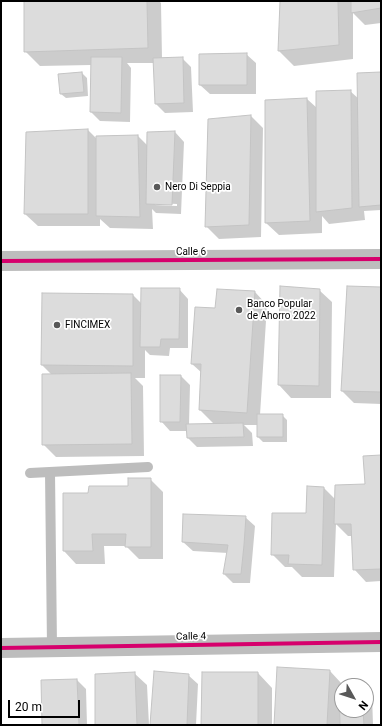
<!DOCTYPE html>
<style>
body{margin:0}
#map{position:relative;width:382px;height:726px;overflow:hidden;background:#fff;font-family:Roboto,sans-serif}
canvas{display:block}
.frame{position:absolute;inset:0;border:2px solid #000;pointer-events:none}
.north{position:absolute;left:334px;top:678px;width:40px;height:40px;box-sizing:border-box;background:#fff;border:1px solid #999;border-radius:50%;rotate:129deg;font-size:11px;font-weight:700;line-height:16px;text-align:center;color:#000}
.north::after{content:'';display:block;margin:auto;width:14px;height:18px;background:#595959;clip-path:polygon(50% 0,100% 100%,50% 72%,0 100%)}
.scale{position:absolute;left:8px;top:700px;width:72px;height:18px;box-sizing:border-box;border:2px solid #000;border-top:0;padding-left:5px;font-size:12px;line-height:14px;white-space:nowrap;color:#000;-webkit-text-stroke:3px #fff;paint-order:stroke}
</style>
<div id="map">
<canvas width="382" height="726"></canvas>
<div class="frame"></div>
<div class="north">N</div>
<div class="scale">20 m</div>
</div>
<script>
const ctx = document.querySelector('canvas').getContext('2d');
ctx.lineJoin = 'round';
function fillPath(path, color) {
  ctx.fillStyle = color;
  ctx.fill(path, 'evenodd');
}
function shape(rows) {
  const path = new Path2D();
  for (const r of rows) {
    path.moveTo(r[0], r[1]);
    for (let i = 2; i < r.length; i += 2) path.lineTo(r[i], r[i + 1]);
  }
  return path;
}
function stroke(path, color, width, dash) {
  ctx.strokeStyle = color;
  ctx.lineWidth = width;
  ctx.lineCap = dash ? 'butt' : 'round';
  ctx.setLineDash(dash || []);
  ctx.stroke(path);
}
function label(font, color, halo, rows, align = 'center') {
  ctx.font = font + ' Roboto,sans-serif';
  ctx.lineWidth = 3.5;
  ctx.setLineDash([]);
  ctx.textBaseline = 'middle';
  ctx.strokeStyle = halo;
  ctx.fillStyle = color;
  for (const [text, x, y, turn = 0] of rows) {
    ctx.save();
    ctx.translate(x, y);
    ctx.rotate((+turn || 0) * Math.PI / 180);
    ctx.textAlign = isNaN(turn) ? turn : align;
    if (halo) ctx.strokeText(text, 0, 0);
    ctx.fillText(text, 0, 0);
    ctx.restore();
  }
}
const shadow = shape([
 [25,1,159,1,161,3,162,58,182,58,191,67,193,112,165,113,156,104,155,63,127,63,131,68,130,122,100,121,91,112,91,65,40,66,25,51],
 [281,1,381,1,381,23,365,25,353,13,353,59,294,66,279,51],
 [246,54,256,63,256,94,210,94,200,85],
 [82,73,87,78,88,96,66,98,61,94],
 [381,73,381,210,364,211,365,220,329,224,322,216,322,233,279,235,266,223,266,101,307,99,317,108,350,91,359,99],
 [251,116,263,128,261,237,219,239,206,226],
 [88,130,97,139,138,136,148,146,175,132,184,142,181,214,156,213,152,209,153,229,110,228,100,219,100,226,38,226,25,214],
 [155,203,177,204,177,206,155,205],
 [381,288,381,404,354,403,342,391],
 [179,289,188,299,188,348,170,348,169,356,150,355,145,350,145,378,135,378,143,386,144,456,56,457,44,445,52,375,42,365,133,295,142,304],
 [319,290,332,302,331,398,291,398,279,385],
 [255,292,267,305,260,415,282,415,287,420,287,442,263,442,258,437,258,425,244,425,252,433,253,446,197,447,188,438,187,431,170,431,161,421,181,376,190,385,189,425,214,424,200,410,202,373,192,364,216,309],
 [381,456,381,581,366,582,354,569,352,536,348,536,336,524,334,577,302,577,292,567,285,567,272,554,307,514,324,488,336,500,366,485],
 [150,479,163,492,163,559,139,559,126,546,104,546,105,564,76,564,64,551,89,494,129,487],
 [245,517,255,526,250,583,233,583,224,574,228,553,193,551,183,542],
 [330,671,342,684,342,685,362,685,364,686,342,686,342,710,366,710,366,688,372,694,373,725,275,725],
 [134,673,147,685,149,725,96,725],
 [258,673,272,688,272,725,202,725],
 [188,675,198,684,196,725,151,725],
 [77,680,86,689,87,725,43,725]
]);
const building = shape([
 [24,1,147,1,148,48,24,52,24,1],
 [280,1,338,1,339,45,278,51,280,1],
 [351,1,381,1,381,8,351,13,351,1],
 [247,53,247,85,199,85,199,54,247,53],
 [91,57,122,57,121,113,90,112,91,57],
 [183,57,184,103,155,104,153,58,183,57],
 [82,72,84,92,60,94,58,74,82,72],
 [381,72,381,205,359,207,357,73,381,72],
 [351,90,352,208,316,212,316,91,351,90],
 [307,98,310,221,265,223,265,100,307,98],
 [251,115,249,225,205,227,208,119,251,115],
 [88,129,88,214,24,214,26,132,88,129],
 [175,131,172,205,146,204,147,132,175,131],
 [138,135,140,217,96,216,96,136,138,135],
 [280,286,320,289,319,386,278,385,280,286],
 [347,286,381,287,381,392,341,391,347,286],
 [141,288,180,288,179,339,161,339,160,347,140,347,141,288],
 [217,289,255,291,247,413,199,410,201,364,191,364,195,307,215,308,217,289],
 [42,293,133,294,133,366,41,365,42,293],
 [131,373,132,444,42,445,42,374,131,373],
 [160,375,181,375,180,422,160,422,160,375],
 [257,414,283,414,283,437,257,437,257,414],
 [243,423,244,437,187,438,186,424,243,423],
 [381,455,381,569,353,570,351,524,334,524,335,485,365,484,363,456,381,455],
 [128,478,151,478,151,547,125,547,126,534,92,534,93,551,63,551,63,493,88,493,89,486,128,486,128,478],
 [307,486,324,487,322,565,288,564,289,555,271,555,272,513,306,513,307,486],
 [183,514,246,516,244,545,241,574,223,574,228,545,182,542,183,514],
 [277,667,330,670,327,725,274,725,277,667],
 [154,671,189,674,187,725,150,725,154,671],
 [135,672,137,725,95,725,95,674,135,672],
 [202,672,258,672,258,725,201,725,202,672],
 [77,679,79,725,42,725,41,680,77,679],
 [363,683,363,686,342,686,342,710,363,710,364,725,340,725,339,684,363,683]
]);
const lane = shape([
 [50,472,52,647],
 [30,473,148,467]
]);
const street = shape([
 [1,261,381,259],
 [1,648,381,642]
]);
const cycleway = shape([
 [1,261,381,259],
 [1,648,381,642]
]);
const markers = [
 [157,187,4,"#595959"],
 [239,310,4,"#595959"],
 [57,325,4,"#595959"]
];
const poiNames = [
 ["Nero Di Seppia",165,187],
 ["Banco Popular",247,304],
 ["de Ahorro 2022",247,316],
 ["FINCIMEX",65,325]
];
const streetNames = [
 ["Calle 6",191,252],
 ["Calle 4",191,637,-1]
];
fillPath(shadow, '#0003');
fillPath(building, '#dcdcdc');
stroke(building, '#c4c4c4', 1);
stroke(lane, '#bdbdbd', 10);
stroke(street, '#bdbdbd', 20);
stroke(cycleway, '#d6006c', 4);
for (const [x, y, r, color] of markers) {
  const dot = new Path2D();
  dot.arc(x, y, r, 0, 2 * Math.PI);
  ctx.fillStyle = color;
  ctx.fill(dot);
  stroke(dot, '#fff', 1.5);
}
label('10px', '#000', '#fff', poiNames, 'left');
label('10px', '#000', '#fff', streetNames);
</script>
